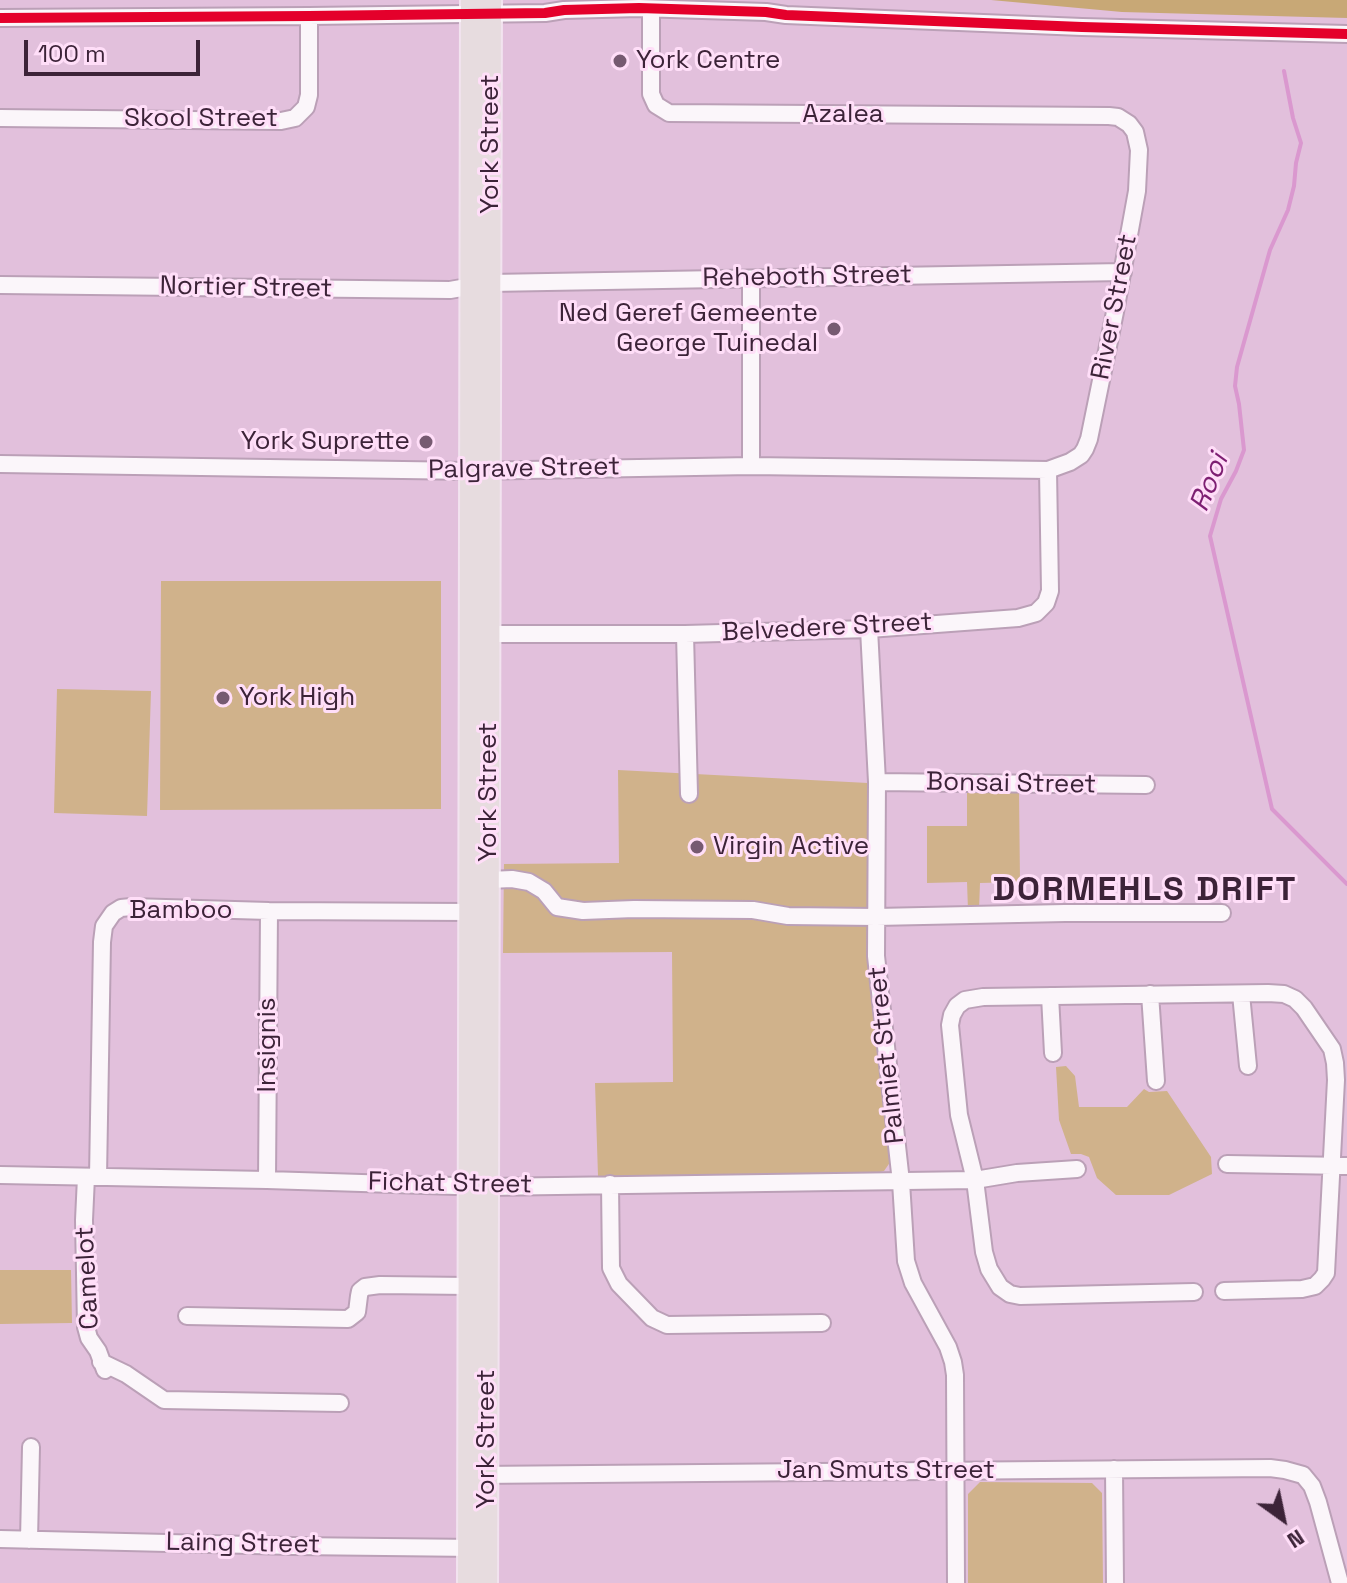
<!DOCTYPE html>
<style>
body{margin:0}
#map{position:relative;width:1347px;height:1583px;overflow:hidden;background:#e2c0dc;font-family:"Space Grotesk",sans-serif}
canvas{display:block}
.north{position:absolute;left:1243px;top:1479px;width:80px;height:80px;-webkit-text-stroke:6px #ffdef8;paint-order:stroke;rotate:147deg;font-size:22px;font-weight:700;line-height:32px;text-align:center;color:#3c2338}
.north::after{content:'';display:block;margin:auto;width:28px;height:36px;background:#3c2338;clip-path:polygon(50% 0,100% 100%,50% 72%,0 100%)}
.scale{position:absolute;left:24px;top:40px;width:176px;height:36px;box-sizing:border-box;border:4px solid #3c2338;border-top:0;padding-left:10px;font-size:24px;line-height:28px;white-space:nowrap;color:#3c2338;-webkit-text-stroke:6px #ffdef8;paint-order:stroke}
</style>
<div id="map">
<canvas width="1347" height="1583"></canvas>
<div class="north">N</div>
<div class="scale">100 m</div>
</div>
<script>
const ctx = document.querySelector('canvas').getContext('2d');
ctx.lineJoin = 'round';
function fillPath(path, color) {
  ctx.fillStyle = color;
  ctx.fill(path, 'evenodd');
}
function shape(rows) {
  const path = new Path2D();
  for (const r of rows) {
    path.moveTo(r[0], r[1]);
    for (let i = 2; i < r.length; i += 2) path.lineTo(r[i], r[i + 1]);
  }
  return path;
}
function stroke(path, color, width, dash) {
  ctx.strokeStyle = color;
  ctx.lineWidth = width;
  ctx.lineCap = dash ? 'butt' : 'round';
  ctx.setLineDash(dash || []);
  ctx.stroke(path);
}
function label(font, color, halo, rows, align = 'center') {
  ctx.font = font + ' "Space Grotesk",sans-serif';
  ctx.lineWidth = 6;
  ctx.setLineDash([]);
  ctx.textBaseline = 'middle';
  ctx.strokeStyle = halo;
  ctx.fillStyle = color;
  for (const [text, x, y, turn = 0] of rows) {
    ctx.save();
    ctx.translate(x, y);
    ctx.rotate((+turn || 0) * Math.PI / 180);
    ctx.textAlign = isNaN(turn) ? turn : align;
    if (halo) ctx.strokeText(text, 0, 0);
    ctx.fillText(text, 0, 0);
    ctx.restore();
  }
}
const green = shape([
 [161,581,441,581,441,809,160,810],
 [57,689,151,691,147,816,54,813],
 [618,770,868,783,871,956,891,1161,884,1171,876,1173,876,1176,598,1176,595,1083,673,1082,672,952,503,953,504,864,619,863],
 [1019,792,1020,882,980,883,979,910,968,910,967,882,927,883,927,826,967,826,967,793],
 [1066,1066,1075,1076,1079,1107,1127,1107,1144,1089,1149,1092,1167,1091,1211,1157,1212,1174,1169,1195,1116,1195,1097,1178,1089,1157,1081,1154,1071,1154,1059,1120,1056,1067],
 [0,1270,71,1270,72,1323,0,1324],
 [980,1482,1092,1483,1102,1493,1103,1583,968,1583,968,1494]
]);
const forest = shape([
 [991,0,1347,0,1347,18,1122,12]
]);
const stream = shape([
 [1284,71,1293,118,1301,143,1296,163,1294,186,1288,210,1270,250,1237,367,1235,386,1239,404,1244,450,1236,471,1221,499,1210,536,1272,809,1347,884]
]);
const minor = shape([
 [0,18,309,16,545,13,564,10,639,8,766,12,786,15,1082,27,1347,34],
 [0,118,281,121,295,118,306,107,309,95,309,16],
 [751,279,751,466],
 [0,285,450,290,490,283,1123,272],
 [0,464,470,471,751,466,1048,470,1070,462,1081,455,1085,449,1089,439,1115,312,1137,191,1139,150,1135,132,1129,124,1118,117,1109,116,669,113,656,105,651,94,651,9],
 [869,629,877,782,876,956,901,1182,906,1261,913,1283,948,1347,953,1362,955,1375,956,1583],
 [479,634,685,634,869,629,1018,618,1036,613,1046,603,1050,591,1048,470],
 [685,634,689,794],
 [877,782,1146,785],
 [489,880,512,879,529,882,544,891,557,907,583,911,634,909,753,910,788,916,876,917,1065,913,1222,913],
 [1150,994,1156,1081],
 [1241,994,1248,1066],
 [1050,996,1053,1053],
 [1227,1164,1347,1166],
 [0,1175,267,1180,487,1187,975,1180,1017,1173,1077,1169],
 [86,1177,84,1220,86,1327,89,1338,98,1351,105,1370],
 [98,1177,102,942,104,926,113,913,121,908,131,907,269,911,470,912],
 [267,1180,269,911],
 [610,1184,611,1268,619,1284,652,1318,667,1325,822,1323],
 [1194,1292,1020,1296,1010,1294,1000,1287,989,1269,984,1252,975,1180,959,1115,950,1025,952,1015,957,1006,965,1000,983,997,1268,993,1284,994,1295,999,1304,1008,1332,1049,1335,1063,1336,1080,1326,1273,1322,1279,1315,1286,1302,1289,1224,1291],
 [187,1316,348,1319,357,1312,359,1296,360,1291,365,1287,380,1285,469,1286],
 [101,1362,126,1374,164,1400,340,1403],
 [1114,1469,1115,1583],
 [477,1475,1270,1468,1285,1470,1303,1475,1312,1486,1318,1502,1340,1583],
 [0,1539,293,1546,477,1548],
 [29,1540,31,1447]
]);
const major = shape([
 [468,1583,471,0],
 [487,1583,491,0]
]);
const bus1 = shape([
 [0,18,309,16,545,13,564,10,639,8,766,12,786,15,1082,27,1347,34]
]);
const markers = [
 [620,61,8,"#765a71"],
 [834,329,8,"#765a71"],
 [426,442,8,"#765a71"],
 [223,698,8,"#765a71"],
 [697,847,8,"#765a71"]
];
const poiNames = [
 ["York Centre",636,61],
 ["Ned Geref Gemeente",818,314,"right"],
 ["George Tuinedal",818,344,"right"],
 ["York Suprette",410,442,"right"],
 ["York High",239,698],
 ["Virgin Active",713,847]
];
const streetNames = [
 ["Azalea",843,115],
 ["Skool Street",201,119],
 ["York Street",491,144,-90],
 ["Reheboth Street",807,277,-1],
 ["Nortier Street",246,288,1],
 ["River Street",1115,307,-79],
 ["Palgrave Street",524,469,-1],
 ["Belvedere Street",827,628,-3],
 ["Bonsai Street",1011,784,1],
 ["York Street",489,792,-90],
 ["Bamboo",181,911],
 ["Insignis",268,1045,-90],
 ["Palmiet Street",887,1055,-96],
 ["Fichat Street",450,1184,1],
 ["Camelot",88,1278,-93],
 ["York Street",487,1439,-90],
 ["Jan Smuts Street",886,1471],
 ["Laing Street",243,1544,1]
];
const waterNames = [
 ["Rooi",1210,483,-68]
];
const districtNames = [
 ["DORMEHLS DRIFT",1145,891]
];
fillPath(green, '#d0b28b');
fillPath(forest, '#c8a876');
stroke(stream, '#da98cf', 4);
stroke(minor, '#bba0b7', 20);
stroke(major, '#f2e3ef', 24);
stroke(minor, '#fbf6fa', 16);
stroke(major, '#e7dcdf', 20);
stroke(bus1, '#e4002b', 10);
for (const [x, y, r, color] of markers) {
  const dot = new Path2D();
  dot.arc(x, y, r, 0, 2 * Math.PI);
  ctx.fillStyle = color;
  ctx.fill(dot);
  stroke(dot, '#ffdef8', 3);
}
label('26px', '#3c2338', '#ffdef8', poiNames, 'left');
label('26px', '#3c2338', '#ffdef8', streetNames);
label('italic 28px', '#7d1f72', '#ffdef8', waterNames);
ctx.letterSpacing = '2px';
label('bold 34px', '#3c2338', '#ffdef8', districtNames);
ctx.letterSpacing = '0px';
</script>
